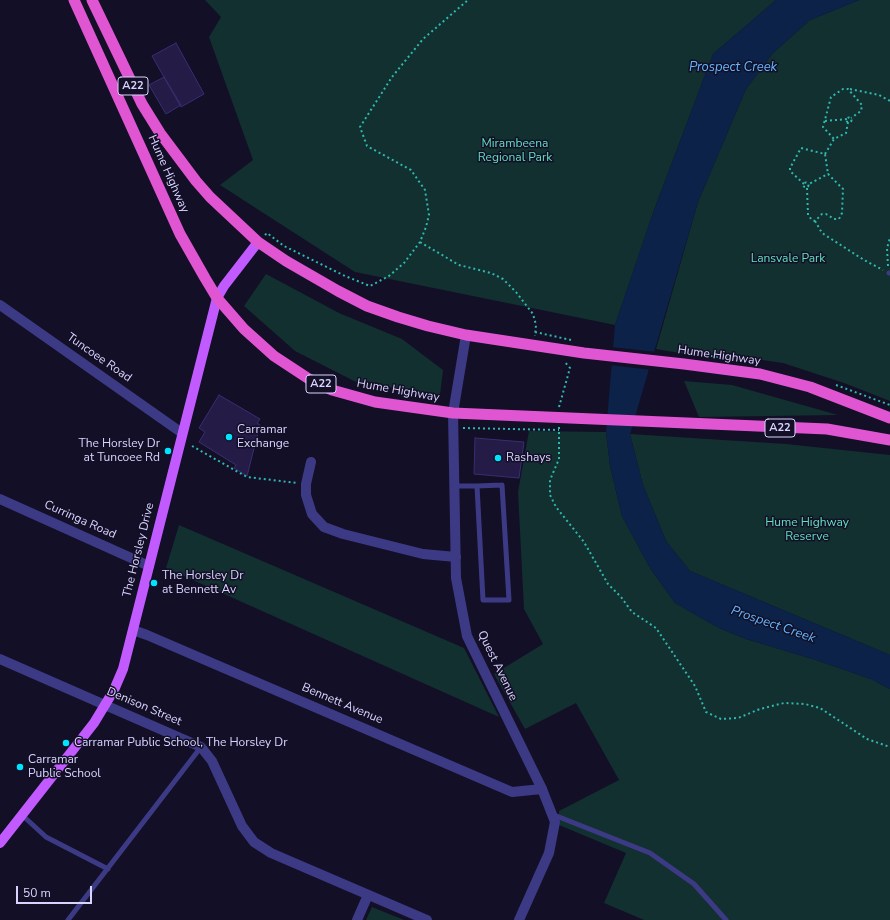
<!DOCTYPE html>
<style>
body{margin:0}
#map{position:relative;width:890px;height:920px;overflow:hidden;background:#130f26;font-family:"Nunito Sans",sans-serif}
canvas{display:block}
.scale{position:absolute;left:16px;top:886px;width:76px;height:18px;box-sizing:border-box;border:2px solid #d9d4ff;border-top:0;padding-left:5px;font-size:12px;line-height:14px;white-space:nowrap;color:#d9d4ff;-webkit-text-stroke:3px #130f26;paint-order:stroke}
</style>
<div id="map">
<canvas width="890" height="920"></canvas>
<div class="scale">50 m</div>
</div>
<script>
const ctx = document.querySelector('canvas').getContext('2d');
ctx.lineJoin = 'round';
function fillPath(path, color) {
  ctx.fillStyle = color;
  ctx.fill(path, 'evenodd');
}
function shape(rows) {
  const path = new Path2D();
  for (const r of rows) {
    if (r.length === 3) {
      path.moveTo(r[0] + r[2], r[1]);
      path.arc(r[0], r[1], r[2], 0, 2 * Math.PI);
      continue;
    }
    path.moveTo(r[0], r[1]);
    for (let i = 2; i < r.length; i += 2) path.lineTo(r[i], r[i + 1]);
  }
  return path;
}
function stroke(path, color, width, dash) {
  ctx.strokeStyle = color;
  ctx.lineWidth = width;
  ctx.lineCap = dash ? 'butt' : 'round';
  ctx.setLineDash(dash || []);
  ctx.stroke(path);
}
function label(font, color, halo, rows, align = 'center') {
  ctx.font = font + ' "Nunito Sans",sans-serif';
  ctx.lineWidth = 3;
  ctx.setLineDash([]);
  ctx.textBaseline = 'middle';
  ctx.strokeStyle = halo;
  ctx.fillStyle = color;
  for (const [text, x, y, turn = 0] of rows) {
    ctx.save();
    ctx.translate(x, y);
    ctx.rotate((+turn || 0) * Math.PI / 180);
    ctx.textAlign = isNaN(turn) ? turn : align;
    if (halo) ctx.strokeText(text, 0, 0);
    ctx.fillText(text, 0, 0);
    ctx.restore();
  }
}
const green = shape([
 [205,0,776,0,713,54,654,210,615,325,355,272,220,185,253,160,209,37,221,17],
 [859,0,890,0,890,401,844,383,783,363,720,354,686,354,656,349,698,202,746,89,773,53,810,20],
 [266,274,339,313,402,339,443,370,440,395,356,382,295,351,244,306],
 [684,381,732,385,838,415,699,417],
 [529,431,606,432,610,466,622,516,650,568,675,603,719,628,746,639,813,659,871,679,890,689,890,920,644,920,604,903,626,853,559,825,559,811,619,780,576,703,525,729,494,674,543,644,524,609,518,492],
 [630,434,786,444,890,455,890,655,690,571,666,541,643,485],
 [179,525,464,648,499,717,166,568],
 [372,907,404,920,366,920]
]);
const water = shape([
 [776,0,859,0,810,20,773,53,746,89,698,202,630,434,643,485,666,541,690,571,890,655,890,689,871,679,813,659,746,639,719,628,675,603,650,568,622,516,610,466,606,432,615,325,654,210,713,54]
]);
const pier = shape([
 [611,347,657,352,652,370,610,365]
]);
const building = shape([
 [176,43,204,94,181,107,152,56,176,43],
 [164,77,181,105,166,114,149,85,164,77],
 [219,395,260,419,257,423,260,425,247,476,234,468,236,465,199,442,205,432,199,428,219,395],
 [475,438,524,442,519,478,474,474,475,438]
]);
const path = shape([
 [850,89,879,95,890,101],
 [849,120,2.5],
 [825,121,847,119],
 [848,122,846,133,834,139,823,127,831,97,843,89,848,89,862,105,861,111,851,118],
 [825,154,834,139],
 [806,185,2.5],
 [804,184,790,171,790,168,801,148,825,154,828,174],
 [807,188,808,215,812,220,815,221,822,214,826,214,834,219,839,219,842,213,843,189,828,174,809,184],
 [815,221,822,233,864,260,883,270],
 [265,235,267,233,284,246,345,276,370,286,389,276,404,263,420,242,426,227,429,215,425,190,411,170,367,146,360,127,392,77,423,39,468,0],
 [420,242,459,265,491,273,503,279,516,292,533,314,536,325,535,336],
 [888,266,887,248,890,238],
 [535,332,571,340],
 [711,356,735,359],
 [836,385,890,405],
 [559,407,570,368,564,361],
 [559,427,559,459,550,480,550,495,556,507,584,542,608,584,621,597,632,612,656,628,695,686,706,712,721,719,738,718,760,709,784,703,805,704,820,708,867,739,890,747],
 [463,428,559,430],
 [192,446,247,477,297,483]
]);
const service = shape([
 [889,273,890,273],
 [502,485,509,600,483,600,477,486,502,485],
 [455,486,477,486],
 [22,815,46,837,108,869],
 [554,815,650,853,694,884,726,920],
 [68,920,201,747]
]);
const minor = shape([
 [0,305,182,433],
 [311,462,306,484,306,495,312,514,324,527,343,534,423,554,456,557],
 [0,499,149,566],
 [133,630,147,635,512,792,542,789],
 [0,659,201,747,212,761,242,826,254,842,271,853,427,920],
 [357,920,368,895]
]);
const tertiary = shape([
 [466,335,453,413,456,578,467,636,542,789,555,822,549,853,519,920]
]);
const primary = shape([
 [0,843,94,723,114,690,123,669,217,298,224,286,258,242]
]);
const trunk = shape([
 [74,0,180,234,205,278,217,298,244,329,274,356,309,379,332,390,375,402,453,413,827,429,890,440],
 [92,0,142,104,160,133,196,181,210,197,258,242,286,261,338,291,367,306,398,317,428,326,466,335,584,353,684,364,760,374,810,387,890,418]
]);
const markers = [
 [229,437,4,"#00e5ff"],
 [168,451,4,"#00e5ff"],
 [498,458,4,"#00e5ff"],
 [154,583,4,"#00e5ff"],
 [66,743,4,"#00e5ff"],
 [20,767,4,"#00e5ff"]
];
const shields = [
 [133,86,30],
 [321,384,30],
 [780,428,30]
];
const shieldNames = [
 ["A22",133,86],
 ["A22",321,384],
 ["A22",780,428]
];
const parkNames = [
 ["Mirambeena",515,144],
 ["Regional Park",515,158],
 ["Lansvale Park",788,259],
 ["Hume Highway",807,523],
 ["Reserve",807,537]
];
const streetNames = [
 ["Hume Highway",168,174,66],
 ["Hume Highway",719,356,8],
 ["Tuncoee Road",99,358,35],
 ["Hume Highway",398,391,10],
 ["Curringa Road",80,520,24],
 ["The Horsley Drive",139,550,-76],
 ["Quest Avenue",497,666,64],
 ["Bennett Avenue",342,704,23],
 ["Denison Street",144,707,23]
];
const poiNames = [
 ["Carramar",237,430],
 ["Exchange",237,444],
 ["The Horsley Dr",160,444,"right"],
 ["at Tuncoee Rd",160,458,"right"],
 ["Rashays",506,458],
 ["The Horsley Dr",162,576],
 ["at Bennett Av",162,590],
 ["Carramar Public School, The Horsley Dr",74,743],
 ["Carramar",28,760],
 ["Public School",28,774]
];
const waterNames = [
 ["Prospect Creek",733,68],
 ["Prospect Creek",773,625,19]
];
fillPath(green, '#12302f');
fillPath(water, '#0c2248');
fillPath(pier, '#130f26');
fillPath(building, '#241b47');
stroke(building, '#3b2d73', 1);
stroke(path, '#2fb8b0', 2, [2, 3]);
stroke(service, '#3d3a85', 5);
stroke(minor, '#3d3a85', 10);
stroke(tertiary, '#3d3a85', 10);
stroke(primary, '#c25bff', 10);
stroke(trunk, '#e055d1', 11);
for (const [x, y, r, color] of markers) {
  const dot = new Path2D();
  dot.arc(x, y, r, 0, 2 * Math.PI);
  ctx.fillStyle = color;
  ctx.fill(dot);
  stroke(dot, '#130f26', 1.5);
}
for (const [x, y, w] of shields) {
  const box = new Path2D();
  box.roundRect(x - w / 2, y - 9, w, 18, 3);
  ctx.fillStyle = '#130f26';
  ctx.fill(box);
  stroke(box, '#d9d4ff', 1);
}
label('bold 11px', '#d9d4ff', null, shieldNames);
label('12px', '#5fe0c0', '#130f26', parkNames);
label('12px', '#d9d4ff', '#130f26', streetNames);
label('12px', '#d9d4ff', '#130f26', poiNames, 'left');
label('italic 13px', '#62b6ff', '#130f26', waterNames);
</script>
